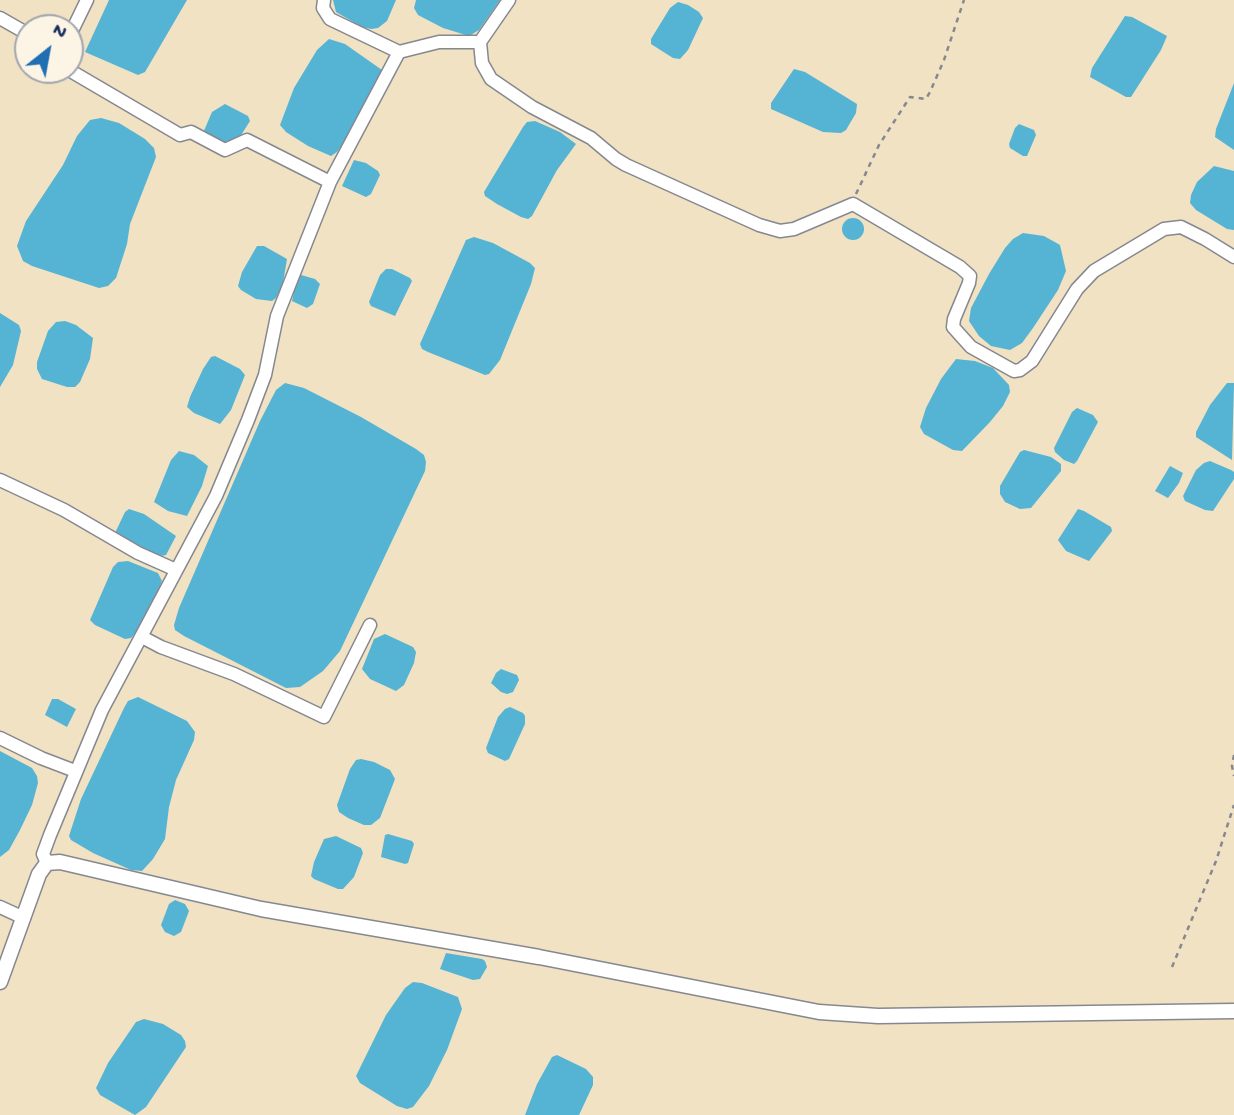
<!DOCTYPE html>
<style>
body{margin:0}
#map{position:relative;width:1234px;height:1115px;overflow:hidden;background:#f0e2c3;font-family:"Gochi Hand",sans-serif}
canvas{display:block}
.north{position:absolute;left:14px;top:14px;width:70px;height:70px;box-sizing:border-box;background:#fcf5e5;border:2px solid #a2a6af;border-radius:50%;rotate:31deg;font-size:19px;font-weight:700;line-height:28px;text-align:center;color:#1b2f5e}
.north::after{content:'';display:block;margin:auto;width:24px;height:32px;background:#1f6fb2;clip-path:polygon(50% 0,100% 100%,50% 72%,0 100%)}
</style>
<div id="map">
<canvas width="1234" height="1115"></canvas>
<div class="north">N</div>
</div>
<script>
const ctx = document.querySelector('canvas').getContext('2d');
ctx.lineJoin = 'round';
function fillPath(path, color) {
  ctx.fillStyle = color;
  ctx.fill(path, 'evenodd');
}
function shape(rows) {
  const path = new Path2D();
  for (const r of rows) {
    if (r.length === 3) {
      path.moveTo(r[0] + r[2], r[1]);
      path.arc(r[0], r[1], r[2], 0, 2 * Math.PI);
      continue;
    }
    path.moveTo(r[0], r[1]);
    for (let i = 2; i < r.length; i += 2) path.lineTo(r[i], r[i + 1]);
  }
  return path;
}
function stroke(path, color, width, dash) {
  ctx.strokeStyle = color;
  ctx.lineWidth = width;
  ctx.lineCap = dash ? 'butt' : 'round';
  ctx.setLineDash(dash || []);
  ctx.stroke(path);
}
const water = shape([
 [109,0,187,0,145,72,138,75,85,52],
 [333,0,396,0,387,21,378,28,371,29,362,27,336,12],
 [416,0,500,0,479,30,469,36,443,28,418,15,414,8],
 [678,2,688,5,699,12,703,18,688,50,680,59,673,58,651,44,651,39,670,8],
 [1125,16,1132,17,1167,36,1161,50,1131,97,1126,97,1090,77,1092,68],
 [329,39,345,44,382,70,382,74,344,142,337,152,331,156,308,146,286,132,280,125,294,88,317,50],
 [794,69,805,72,857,104,856,113,846,130,841,133,823,132,771,109,771,103],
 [1234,83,1234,150,1215,137,1216,129],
 [225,104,248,116,250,121,238,140,228,146,203,133,212,112],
 [101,118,119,123,145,139,154,148,156,157,130,224,127,244,116,278,108,286,99,288,32,266,23,261,17,246,26,221,63,165,77,136,90,120],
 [535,121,560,132,576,144,557,170,532,216,528,219,521,217,497,204,485,196,484,192,523,127,527,122],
 [1019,124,1034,130,1036,135,1027,156,1023,156,1010,148,1009,144,1015,128],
 [354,160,366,163,378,171,380,175,371,194,366,197,342,186],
 [1214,166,1234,171,1234,230,1227,229,1196,210,1190,203,1191,195,1197,182],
 [853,229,11],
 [1023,233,1044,236,1060,245,1066,271,1058,290,1033,328,1022,343,1010,350,991,346,979,336,969,321,971,308,989,274,1005,248,1013,239],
 [474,237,493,243,530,263,535,268,531,284,500,360,489,374,485,375,428,352,422,349,420,344,466,240],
 [257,246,264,246,287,259,283,283,276,298,272,301,256,299,241,290,238,286,242,272],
 [386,269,392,269,410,278,412,281,395,316,371,306,369,302,380,275],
 [301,275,315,279,320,284,313,304,307,308,292,301,296,282],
 [0,313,19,325,21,331,13,365,0,387],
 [65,321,76,325,93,338,90,359,80,382,75,387,67,387,42,379,37,369,37,362,48,331,56,322],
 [215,356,240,369,245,375,231,410,220,424,194,413,187,407,190,397,203,369,211,357],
 [956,359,975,361,993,368,1009,385,1010,392,1003,406,990,422,962,451,953,450,924,434,920,427,926,408,941,379],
 [285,383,304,388,361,417,416,449,424,455,426,462,425,471,340,651,323,671,300,687,286,688,184,636,175,630,174,625,179,608,260,421,276,390],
 [1227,383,1234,383,1232,460,1196,437,1196,432,1210,405],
 [1077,408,1093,415,1098,422,1077,461,1074,464,1064,460,1055,452,1054,448,1072,412],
 [1024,450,1051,457,1061,464,1061,471,1031,508,1020,509,1005,502,1000,494,1000,486,1020,452],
 [179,451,194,455,208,466,202,486,187,516,168,511,154,502,171,460],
 [1210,461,1231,470,1234,472,1234,479,1213,511,1205,510,1185,501,1183,496,1196,470,1204,463],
 [1170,466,1183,473,1179,483,1168,498,1155,491],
 [129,509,144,514,176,536,166,555,161,556,127,542,115,533,125,512],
 [1078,509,1084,511,1111,527,1112,531,1089,561,1066,551,1058,540],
 [128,561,158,573,162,581,152,606,136,632,131,638,125,639,95,625,90,620,113,567,118,562],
 [385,634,413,647,416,652,414,663,404,685,396,691,370,679,362,669,374,639],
 [501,669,517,675,519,680,513,692,507,694,501,692,491,683,496,673],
 [138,697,187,721,195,732,194,740,176,780,169,807,165,839,153,859,142,871,131,870,93,853,71,840,69,836,81,799,124,708,128,701],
 [52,699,58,699,76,709,67,727,45,715],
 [510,707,523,713,525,716,525,724,509,759,505,761,488,753,486,748,498,717,505,709],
 [0,751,32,768,37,776,38,783,32,805,20,830,9,850,0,857],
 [361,759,374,762,390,770,395,779,380,818,371,825,364,825,348,818,339,812,337,805,350,769,356,760],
 [388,834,412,841,414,844,408,863,405,864,381,857,385,835],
 [336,836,361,848,363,853,354,877,343,889,338,889,314,879,311,876,314,862,324,839],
 [175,900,185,904,189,911,181,932,174,936,165,932,161,925,169,904],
 [446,953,482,959,485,961,487,967,480,979,473,980,440,969],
 [413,982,422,983,458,997,462,1009,447,1050,429,1086,413,1107,407,1109,397,1106,360,1083,356,1076,386,1015,405,988],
 [144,1019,163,1024,181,1035,185,1041,186,1047,146,1107,135,1115,100,1095,96,1088,108,1063,136,1022],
 [557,1055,586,1069,593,1077,593,1085,579,1115,525,1115,537,1084,552,1057]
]);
const path = shape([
 [856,194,879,145,910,97,926,99,930,92,944,60,964,0],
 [1234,755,1232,766,1234,776],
 [1172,967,1216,861,1234,805]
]);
const minor = shape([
 [324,0,323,8,330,19,399,52,439,42,480,42,509,0],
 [0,18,28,34],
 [70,35,87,0],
 [480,42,482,63,491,79,532,107,591,138,616,159,626,165,759,225,780,231,794,229,853,204,960,267,970,276,969,283,954,319,953,327,971,347,1014,371,1020,370,1032,361,1077,289,1094,271,1164,229,1181,227,1205,239,1234,257],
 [69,70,180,135,191,132,225,150,247,140,330,182],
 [0,480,64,510,138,553,176,570],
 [142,637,161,647,234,674,324,717,370,625],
 [0,738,41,758,75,771],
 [47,863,43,854,50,835,102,710,216,496,248,420,265,375,277,316,330,182,399,52],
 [0,907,24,918]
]);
const tertiary = shape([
 [0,982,39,874,47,863,60,862,261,909,539,957,819,1012,878,1016,1234,1011]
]);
fillPath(water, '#55b3d4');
stroke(minor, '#868890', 15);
stroke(tertiary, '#868890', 17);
stroke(path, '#868890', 2.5, [5, 5]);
stroke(minor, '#fff', 12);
stroke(tertiary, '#fff', 14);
</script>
